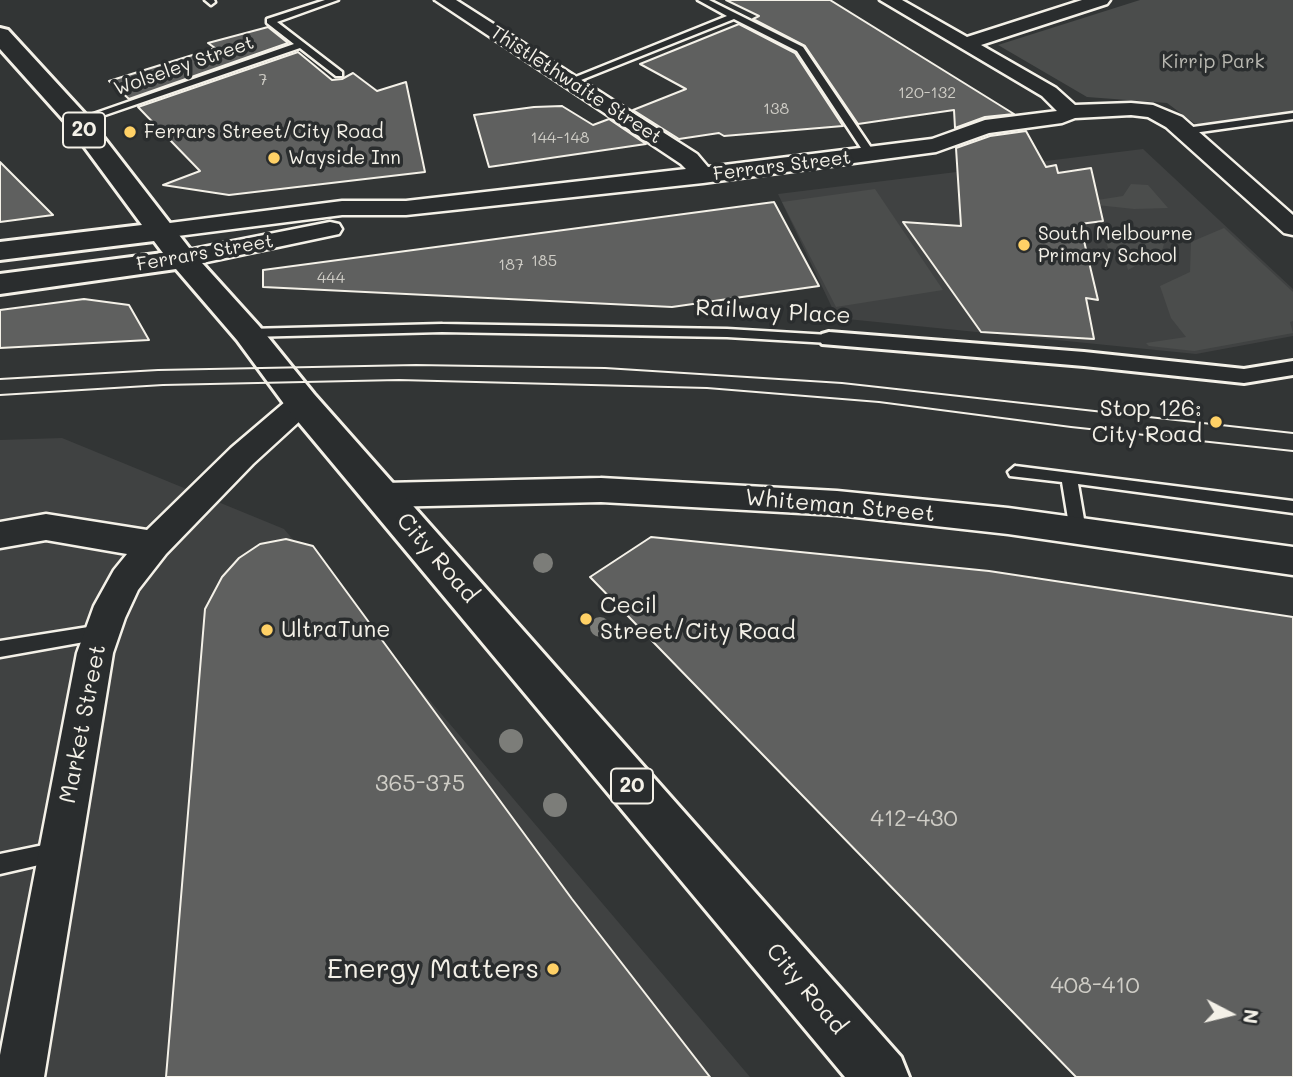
<!DOCTYPE html>
<style>
body{margin:0}
#map{position:relative;width:1293px;height:1077px;overflow:hidden;background:#323535;font-family:Mali,sans-serif}
canvas{display:block}
.north{position:absolute;left:1195px;top:979px;width:70px;height:70px;-webkit-text-stroke:5px #2a2d2e;paint-order:stroke;rotate:97deg;font-size:19px;font-weight:700;line-height:28px;text-align:center;color:#f4f1e8}
.north::after{content:'';display:block;margin:auto;width:24px;height:32px;background:#f4f1e8;clip-path:polygon(50% 0,100% 100%,50% 72%,0 100%)}
</style>
<div id="map">
<canvas width="1293" height="1077"></canvas>
<div class="north">N</div>
</div>
<script>
const ctx = document.querySelector('canvas').getContext('2d');
ctx.lineJoin = 'round';
function fillPath(path, color) {
  ctx.fillStyle = color;
  ctx.fill(path, 'evenodd');
}
function shape(rows) {
  const path = new Path2D();
  for (const r of rows) {
    path.moveTo(r[0], r[1]);
    for (let i = 2; i < r.length; i += 2) path.lineTo(r[i], r[i + 1]);
  }
  return path;
}
function stroke(path, color, width, dash) {
  ctx.strokeStyle = color;
  ctx.lineWidth = width;
  ctx.lineCap = dash ? 'butt' : 'round';
  ctx.setLineDash(dash || []);
  ctx.stroke(path);
}
function label(font, color, halo, rows, align = 'center') {
  ctx.font = font + ' Mali,sans-serif';
  ctx.lineWidth = 7;
  ctx.setLineDash([]);
  ctx.textBaseline = 'middle';
  ctx.strokeStyle = halo;
  ctx.fillStyle = color;
  for (const [text, x, y, turn = 0] of rows) {
    ctx.save();
    ctx.translate(x, y);
    ctx.rotate((+turn || 0) * Math.PI / 180);
    ctx.textAlign = isNaN(turn) ? turn : align;
    if (halo) ctx.strokeText(text, 0, 0);
    ctx.fillText(text, 0, 0);
    ctx.restore();
  }
}
const built = shape([
 [1143,149,1293,289,1293,336,1196,354,837,318,778,194],
 [62,438,284,529,750,1077,0,1077,0,440]
]);
const green = shape([
 [1140,0,1293,0,1293,111,1198,126,1167,103,1087,97,998,45],
 [1131,184,1148,185,1168,208,1134,209,1078,203,1123,196],
 [875,189,943,290,836,307,782,202],
 [1224,228,1293,292,1293,321,1290,322,1293,333,1194,351,1149,346,1146,343,1186,337,1171,318,1160,286,1190,272,1191,242],
 [1165,229,1171,232,1171,237,1165,240,1162,251,1128,270,1122,250,1108,248,1106,241,1118,241,1136,230]
]);
const building = shape([
 [726,0,830,0,1014,114,985,117,955,128,954,110,858,124,805,46,753,19,759,16,726,0],
 [739,24,795,53,843,126,724,136,719,133,679,139,633,110,686,89,640,64,739,24],
 [268,27,288,43,129,99,109,81,215,48,208,43,268,27],
 [298,52,332,80,342,79,353,73,377,91,406,82,425,172,229,195,163,185,200,171,138,107,298,52],
 [562,106,593,125,609,119,646,144,489,167,474,115,534,107,562,106],
 [1026,131,1046,167,1056,165,1058,173,1091,168,1103,221,1080,224,1098,300,1086,298,1094,339,981,332,903,222,961,226,956,148,990,136,1026,131],
 [0,162,53,215,0,222,0,162],
 [774,202,819,286,672,307,263,287,263,270,774,202],
 [84,299,129,305,149,340,0,348,0,310,84,299],
 [651,537,989,571,1293,617,1293,1077,1076,1077,590,577,651,537],
 [286,539,313,546,572,899,710,1077,166,1077,205,609,222,577,239,558,260,544,286,539]
]);
const service = shape([
 [205,0,214,0,215,2,211,5,205,0],
 [325,0,338,0,277,22,342,72,342,76,336,76,300,48,82,123,73,121,294,44,267,23,267,19,325,0],
 [698,0,709,0,803,47,876,155,875,157,867,157,797,51,734,19,571,84,563,82,727,16,698,0],
 [1293,113,1293,119,1186,134,1181,131,1186,128,1293,113],
 [442,324,727,329,829,335,836,339,829,343,727,337,442,332,248,337,241,333,248,329,442,324],
 [1015,466,1293,501,1293,513,1078,484,1086,531,1084,535,1078,537,1072,535,1070,531,1062,482,1010,476,1008,472,1015,466],
 [101,625,107,627,109,632,107,637,101,639,0,657,0,641,101,625],
 [58,842,65,845,68,852,65,859,0,874,0,854,58,842]
]);
const pedestrian = shape([
 [829,332,1084,352,1244,369,1293,361,1293,375,1244,383,1084,366,822,344,819,339,822,334,829,332]
]);
const minor = shape([
 [435,0,456,0,697,154,708,167,932,139,985,120,1057,111,1042,96,880,0,902,0,967,37,1082,0,1110,0,1107,4,981,45,1056,88,1075,105,1131,103,1153,105,1182,117,1293,215,1293,235,1284,233,1166,127,1148,117,1131,115,1075,118,1062,123,989,133,936,152,703,183,406,215,342,215,162,238,153,236,150,231,153,226,162,224,342,201,406,201,686,169,681,164,435,0],
 [330,222,339,224,342,229,339,234,183,267,174,265,170,259,174,253,183,251,330,222],
 [302,393,312,396,317,403,312,410,253,464,166,554,138,590,125,618,113,653,44,1077,0,1077,0,1055,77,653,94,606,114,570,127,554,46,540,0,548,0,522,46,514,147,530,231,448,292,396,302,393],
 [601,478,837,491,1008,508,1293,547,1293,575,1008,534,837,515,601,502,384,507,373,504,368,495,373,486,384,483,601,478]
]);
const primary = shape([
 [0,28,8,30,87,116,193,253,259,326,314,394,901,1057,909,1077,845,1077,290,412,237,340,176,269,0,294,0,274,163,253,154,241,0,260,0,242,142,225,69,126,0,49,0,28]
]);
const tram = shape([
 [0,379,158,370,416,365,605,368,842,383,1293,433],
 [0,395,163,385,399,380,707,388,879,402,1071,427,1293,451]
]);
const trees = [
 [543,563,10],
 [600,627,10],
 [511,741,12],
 [555,805,12]
];
const markers = [
 [130,132,7,"#ffd166"],
 [274,158,7,"#ffd166"],
 [1024,245,7,"#ffd166"],
 [1216,422,7,"#ffd166"],
 [586,619,7,"#ffd166"],
 [267,630,7,"#ffd166"],
 [553,969,7,"#ffd166"]
];
const farNumbernames = [
 ["7",263,80],
 ["120-132",927,93],
 ["138",776,109],
 ["144-148",560,138],
 ["185",544,261],
 ["187",511,265],
 ["444",331,278]
];
const farParknames = [
 ["Kirrip Park",1213,62]
];
const farStreetnames = [
 ["Wolseley Street",184,66,-19],
 ["Thistlethwaite Street",576,85,33],
 ["Ferrars Street",782,166,-7],
 ["Ferrars Street",205,253,-10]
];
const farPoinames = [
 ["Ferrars Street/City Road",144,132],
 ["Wayside Inn",288,158],
 ["South Melbourne",1038,234],
 ["Primary School",1038,256]
];
const shields = [
 [84,130,42],
 [632,786,42]
];
const shieldNames = [
 ["20",84,130],
 ["20",632,786]
];
const streetNames = [
 ["Railway Place",773,312,3],
 ["Whiteman Street",840,506,5],
 ["City Road",437,558,49],
 ["Market Street",83,724,-79],
 ["City Road",806,989,50]
];
const poiNames = [
 ["Stop 126:",1202,409,"right"],
 ["City Road",1202,435,"right"],
 ["Cecil",600,606],
 ["Street/City Road",600,632],
 ["UltraTune",281,630]
];
const nearNumbernames = [
 ["365-375",420,784],
 ["412-430",914,819],
 ["408-410",1095,986]
];
const nearPoinames = [
 ["Energy Matters",539,969]
];
fillPath(built, '#404242');
fillPath(green, '#4b4d4c');
fillPath(building, '#5f605f');
stroke(building, '#f4f1e8', 2);
stroke(service, '#f4f1e8', 5);
stroke(pedestrian, '#f4f1e8', 6);
stroke(minor, '#f4f1e8', 5);
stroke(primary, '#f4f1e8', 6);
fillPath(service, '#2a2d2e');
fillPath(pedestrian, '#2a2d2e');
fillPath(minor, '#2a2d2e');
fillPath(primary, '#2a2d2e');
stroke(tram, '#f4f1e8', 2);
ctx.fillStyle = '#7c7d79';
for (const [x, y, r] of trees) {
  ctx.beginPath();
  ctx.arc(x, y, r, 0, 2 * Math.PI);
  ctx.fill();
}
for (const [x, y, r, color] of markers) {
  const dot = new Path2D();
  dot.arc(x, y, r, 0, 2 * Math.PI);
  ctx.fillStyle = color;
  ctx.fill(dot);
  stroke(dot, '#2a2d2e', 2.5);
}
label('16px', '#cfcdc6', null, farNumbernames);
label('19px', '#b9b8b1', '#2a2d2e', farParknames);
label('19px', '#f4f1e8', '#2a2d2e', farStreetnames);
label('19px', '#f4f1e8', '#2a2d2e', farPoinames, 'left');
for (const [x, y, w] of shields) {
  const box = new Path2D();
  box.roundRect(x - w / 2, y - 17.5, w, 35, 5);
  ctx.fillStyle = '#2a2d2e';
  ctx.fill(box);
  stroke(box, '#f4f1e8', 2);
}
label('bold 21px', '#f4f1e8', null, shieldNames);
label('23px', '#f4f1e8', '#2a2d2e', streetNames);
label('23px', '#f4f1e8', '#2a2d2e', poiNames, 'left');
label('23px', '#cfcdc6', null, nearNumbernames);
label('28px', '#f4f1e8', '#2a2d2e', nearPoinames, 'right');
</script>
